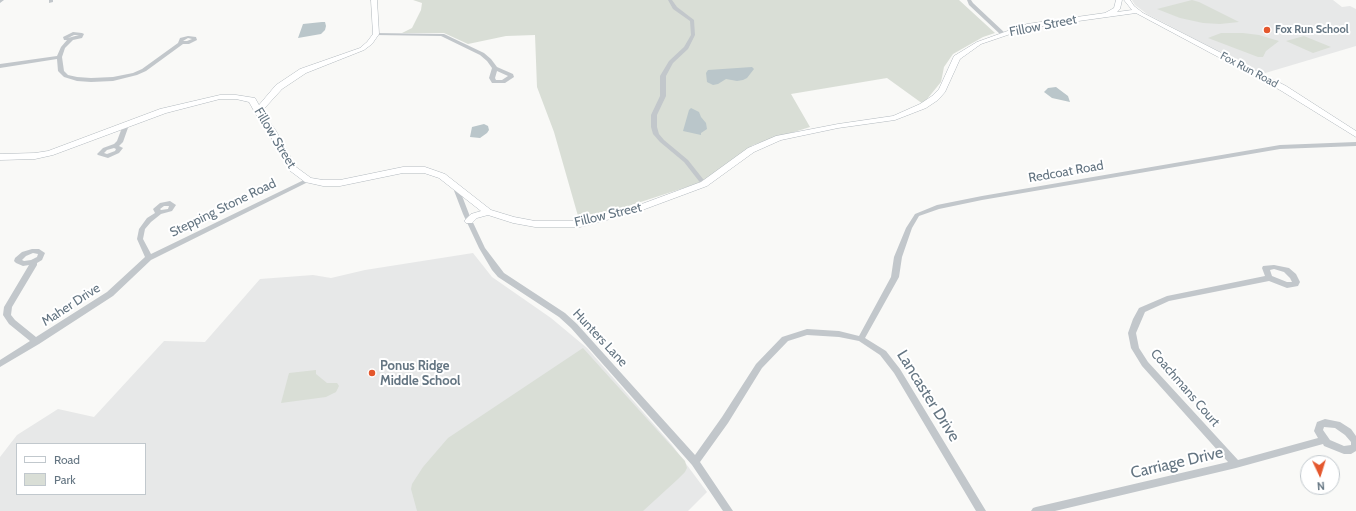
<!DOCTYPE html>
<style>
body{margin:0}
#map{position:relative;width:1356px;height:511px;overflow:hidden;background:#f9f9f7;font-family:Cabin,sans-serif}
canvas{display:block}
.legend{position:absolute;left:16px;top:443px;width:130px;height:52px;box-sizing:border-box;background:#fff;border:1px solid #c1c8cd;margin:0;padding:5px 7px;list-style:none;font-size:12px;color:#647582}
.legend li{display:flex;align-items:center;gap:8px;height:20px}
.legend b{width:20px;border:1px solid #c1c8cd}
.north{position:absolute;left:1300px;top:455px;width:40px;height:40px;box-sizing:border-box;background:#fff;border:1px solid #c1c8cd;border-radius:50%;rotate:176deg;font-size:11px;font-weight:700;line-height:16px;text-align:center;color:#647582}
.north::after{content:'';display:block;margin:auto;width:14px;height:18px;background:#e4572d;clip-path:polygon(50% 0,100% 100%,50% 72%,0 100%)}
</style>
<div id="map">
<canvas width="1356" height="511"></canvas>
<ul class="legend">
<li><b style="height:5px;background:#fff"></b>Road</li>
<li><b style="height:11px;background:#d9ded6"></b>Park</li>
</ul>
<div class="north">N</div>
</div>
<script>
const ctx = document.querySelector('canvas').getContext('2d');
ctx.lineJoin = 'round';
function fillPath(path, color) {
  ctx.fillStyle = color;
  ctx.fill(path, 'evenodd');
}
function shape(rows) {
  const path = new Path2D();
  for (const r of rows) {
    path.moveTo(r[0], r[1]);
    for (let i = 2; i < r.length; i += 2) path.lineTo(r[i], r[i + 1]);
  }
  return path;
}
function stroke(path, color, width, dash) {
  ctx.strokeStyle = color;
  ctx.lineWidth = width;
  ctx.lineCap = dash ? 'butt' : 'round';
  ctx.setLineDash(dash || []);
  ctx.stroke(path);
}
function label(font, color, halo, rows, align = 'center') {
  ctx.font = font + ' Cabin,sans-serif';
  ctx.lineWidth = 4;
  ctx.setLineDash([]);
  ctx.textBaseline = 'middle';
  ctx.strokeStyle = halo;
  ctx.fillStyle = color;
  for (const [text, x, y, turn = 0] of rows) {
    ctx.save();
    ctx.translate(x, y);
    ctx.rotate((+turn || 0) * Math.PI / 180);
    ctx.textAlign = isNaN(turn) ? turn : align;
    if (halo) ctx.strokeText(text, 0, 0);
    ctx.fillText(text, 0, 0);
    ctx.restore();
  }
}
const built = shape([
 [1132,0,1333,0,1342,7,1350,6,1356,9,1356,46,1262,74,1147,14,1135,5],
 [473,253,492,277,551,318,587,348,672,445,707,492,688,511,0,511,0,457,17,435,58,409,94,417,164,341,205,342,260,279,313,275,331,278,365,270],
 [17,444,145,444,145,494,17,494]
]);
const green = shape([
 [413,0,959,0,995,33,983,37,953,54,944,67,941,82,923,104,887,78,791,94,810,127,753,145,710,177,696,184,613,211,578,216,554,132,537,87,535,35,506,36,468,44,444,33,402,33,412,28,421,10,422,3],
 [1192,0,1199,2,1239,22,1220,24,1203,23,1180,18,1157,9],
 [1221,33,1243,33,1259,35,1279,41,1266,51,1263,57,1258,57,1208,38],
 [1304,36,1331,47,1313,53,1286,41],
 [583,348,685,461,687,468,685,472,678,479,643,511,417,511,411,489,412,484,423,467,448,438],
 [316,370,316,374,327,383,337,383,339,386,336,392,326,397,281,403,289,373]
]);
const water = shape([
 [322,22,325,22,326,26,325,30,321,34,298,38,303,24],
 [752,67,754,69,747,78,743,80,737,81,726,79,718,84,713,85,707,82,706,73,708,70],
 [1056,87,1068,96,1070,102,1052,98,1044,92,1048,88],
 [691,108,699,112,701,117,706,123,707,129,701,133,701,135,683,131,689,110],
 [484,124,488,126,489,130,487,133,480,138,470,137,472,127]
]);
const street = shape([
 [0,0,4,0,0,3,0,0],
 [49,0,53,0,53,2,49,3,49,0],
 [668,0,672,0,677,7,694,20,695,35,688,49,673,63,666,76,666,96,657,115,657,127,659,134,664,140,688,160,707,184,704,186,702,185,684,162,660,142,653,134,651,127,651,115,660,96,660,76,669,61,684,47,691,35,690,21,673,9,668,0],
 [967,0,971,0,973,3,1005,33,1005,35,1001,35,969,5,967,0],
 [73,32,82,33,84,34,82,38,73,40,65,48,62,57,64,71,68,75,77,77,91,78,113,77,133,73,142,69,178,43,180,38,188,36,196,37,197,40,189,44,183,44,146,71,137,75,113,81,91,82,77,81,64,77,58,71,57,59,0,68,0,64,57,56,61,47,67,40,64,40,63,37,73,32],
 [74,35,79,35,68,38,74,35],
 [188,38,192,39,187,41,183,41,188,38],
 [374,33,444,34,484,53,491,59,497,67,513,74,514,77,505,83,492,83,489,78,492,68,487,61,480,55,441,36,376,35,374,35,374,33],
 [497,71,508,76,502,80,496,80,495,78,497,71],
 [126,123,129,125,123,142,119,146,123,148,119,153,108,158,98,155,97,154,103,148,114,144,117,141,123,125,126,123],
 [114,148,116,149,115,151,107,154,104,153,107,150,114,148],
 [1356,142,1356,146,1280,149,982,200,939,209,919,216,912,228,902,257,899,277,865,338,886,351,900,369,986,511,976,511,894,373,880,355,859,341,839,337,807,335,788,341,762,368,728,423,700,462,733,511,723,511,692,465,571,328,559,317,498,277,492,270,479,248,463,214,453,188,456,186,459,188,469,214,485,248,504,273,565,313,577,324,695,455,722,417,756,364,782,337,807,329,839,331,859,336,891,277,894,257,906,228,915,214,937,205,982,196,1280,145,1356,142],
 [308,178,311,180,310,181,151,260,113,296,39,344,0,367,0,360,30,341,9,324,3,315,4,307,29,265,23,266,16,263,14,261,15,258,22,252,32,249,39,249,45,253,42,260,37,263,37,265,12,307,11,315,15,320,36,337,107,292,145,257,137,239,139,229,147,218,155,213,153,209,160,203,170,201,176,205,172,211,161,214,151,222,145,229,143,239,151,254,308,178],
 [164,206,169,206,168,209,161,210,160,209,164,206],
 [33,253,38,254,37,257,31,260,24,261,22,260,26,256,33,253],
 [1274,265,1289,268,1296,274,1300,282,1298,286,1287,288,1269,281,1169,301,1145,312,1136,333,1139,348,1148,362,1238,460,1318,438,1314,431,1317,422,1325,419,1340,422,1351,429,1356,436,1356,451,1351,454,1344,454,1324,446,1323,444,1236,468,1055,511,1031,511,1033,508,1036,507,1228,462,1142,366,1131,348,1128,333,1133,319,1139,308,1167,296,1265,276,1262,268,1263,266,1274,265],
 [1274,269,1284,272,1290,278,1292,282,1287,282,1272,276,1270,270,1274,269],
 [1324,427,1335,428,1345,435,1351,442,1351,445,1344,446,1330,440,1323,430,1324,427]
]);
const secondary = shape([
 [371,0,377,0,379,34,372,44,364,50,306,73,282,89,262,111,276,131,296,167,311,178,323,180,340,180,403,167,425,167,445,174,491,210,514,217,535,221,580,221,631,208,701,182,748,148,776,136,838,124,893,116,920,104,932,96,939,89,954,56,977,42,1027,24,1105,13,1114,8,1116,0,1122,0,1120,9,1117,12,1132,10,1124,0,1130,0,1134,6,1143,13,1286,86,1356,131,1356,137,1280,90,1136,13,1028,28,981,44,960,59,945,92,938,100,926,108,895,120,838,128,781,140,754,152,707,186,637,212,580,227,535,227,513,223,488,215,477,218,472,223,466,223,464,221,471,214,481,211,439,178,424,173,403,173,340,186,323,186,305,182,289,170,268,132,258,118,249,102,236,99,220,99,166,113,53,155,35,159,0,160,0,154,35,153,48,151,160,109,220,95,236,95,255,98,259,105,276,85,300,69,360,48,367,42,373,34,371,0]
]);
const markers = [
 [1267,30,4,"#e4572d"],
 [372,373,4,"#e4572d"]
];
const farPoinames = [
 ["Fox Run School",1275,30]
];
const farStreetnames = [
 ["Fox Run Road",1249,70,28]
];
const streetNames = [
 ["Fillow Street",1043,26,-11],
 ["Fillow Street",275,138,59],
 ["Redcoat Road",1066,172,-10],
 ["Stepping Stone Road",223,208,-26],
 ["Fillow Street",608,215,-13],
 ["Maher Drive",71,305,-33],
 ["Hunters Lane",600,338,47],
 ["Coachmans Court",1185,388,49]
];
const poiNames = [
 ["Ponus Ridge",380,366],
 ["Middle School",380,381]
];
const nearStreetnames = [
 ["Lancaster Drive",928,396,58],
 ["Carriage Drive",1177,463,-13]
];
fillPath(built, '#e7e8e8');
fillPath(green, '#d9ded6');
fillPath(water, '#bac6ca');
stroke(secondary, '#b2b9be', 1);
fillPath(street, '#c2c7cb');
fillPath(secondary, '#fff');
for (const [x, y, r, color] of markers) {
  const dot = new Path2D();
  dot.arc(x, y, r, 0, 2 * Math.PI);
  ctx.fillStyle = color;
  ctx.fill(dot);
  stroke(dot, '#fff', 1.5);
}
label('bold 11px', '#647582', '#fff', farPoinames, 'left');
label('11px', '#647582', '#fff', farStreetnames);
label('13px', '#647582', '#fff', streetNames);
label('bold 13px', '#647582', '#fff', poiNames, 'left');
label('16px', '#647582', '#fff', nearStreetnames);
</script>
